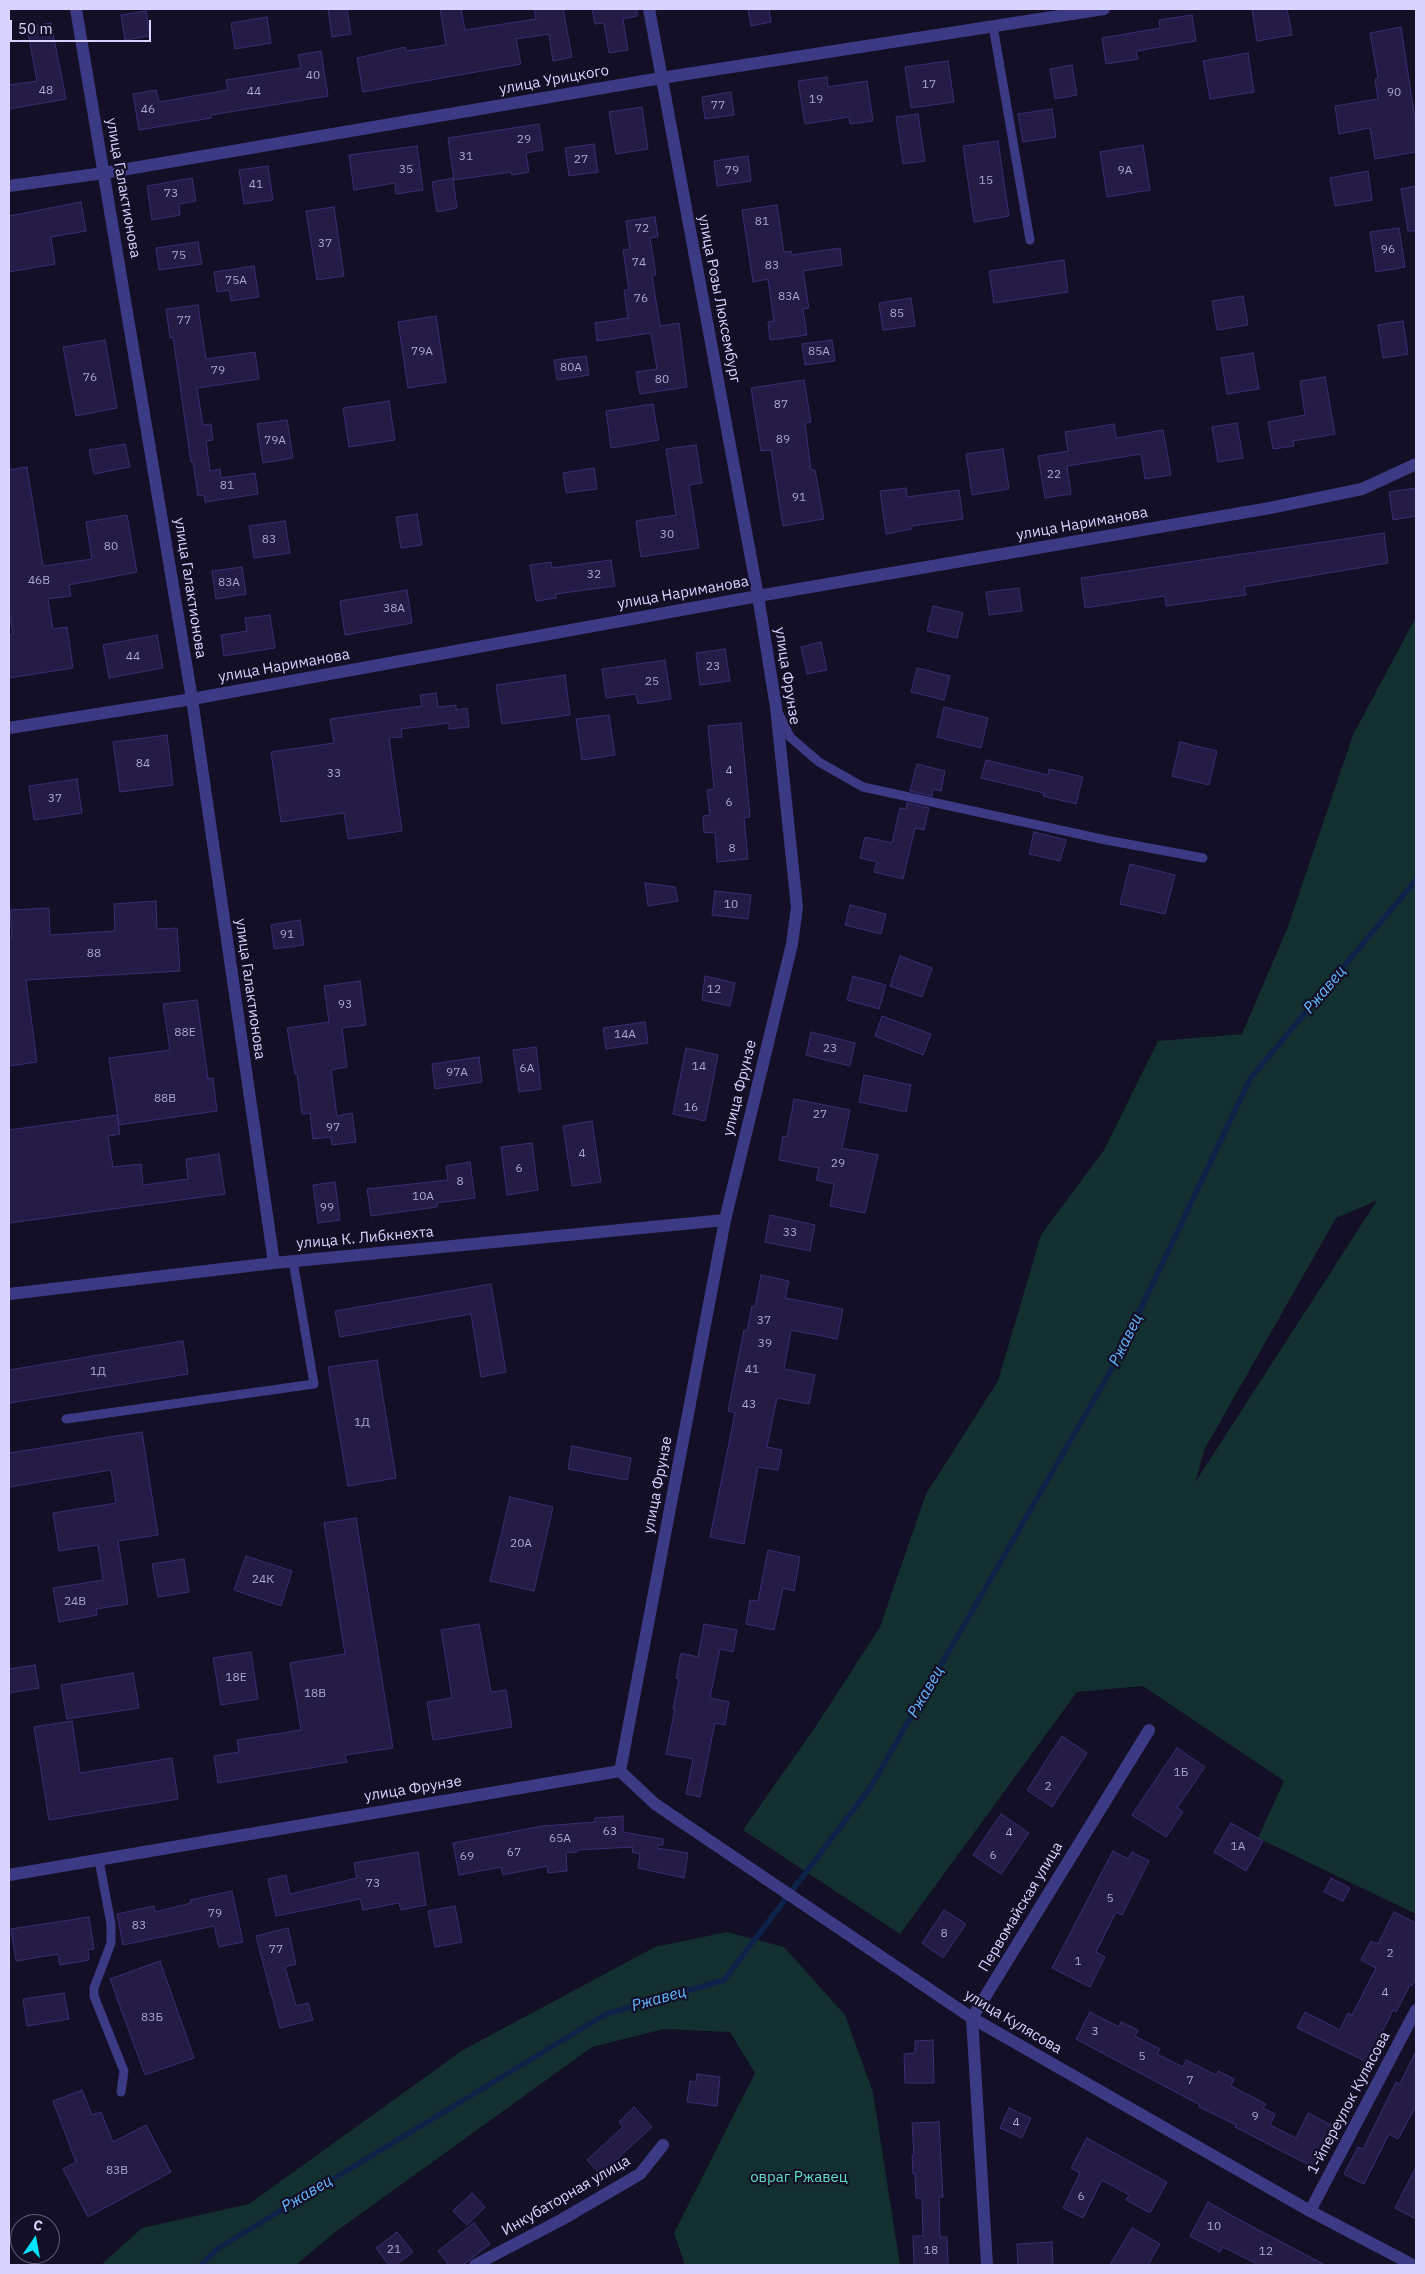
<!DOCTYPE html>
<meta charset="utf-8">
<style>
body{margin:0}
#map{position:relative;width:1425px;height:2274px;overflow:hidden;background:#130f26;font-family:"IBM Plex Sans",sans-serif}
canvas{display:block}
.frame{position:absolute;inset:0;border:10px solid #d9d4ff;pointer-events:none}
.north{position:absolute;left:10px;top:2214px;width:50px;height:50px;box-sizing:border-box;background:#130f26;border:1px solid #625e7d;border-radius:50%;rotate:12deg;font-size:14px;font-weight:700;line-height:20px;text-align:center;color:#d9d4ff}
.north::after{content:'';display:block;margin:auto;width:18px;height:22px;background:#00e5ff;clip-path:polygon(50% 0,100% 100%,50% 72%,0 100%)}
.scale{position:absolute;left:10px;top:20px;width:141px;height:22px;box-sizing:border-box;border:2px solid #d9d4ff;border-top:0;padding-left:6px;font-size:15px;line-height:18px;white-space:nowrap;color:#d9d4ff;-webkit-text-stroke:4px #130f26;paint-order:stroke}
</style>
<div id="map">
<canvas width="1425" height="2274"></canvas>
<div class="frame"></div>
<div class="north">С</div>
<div class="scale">50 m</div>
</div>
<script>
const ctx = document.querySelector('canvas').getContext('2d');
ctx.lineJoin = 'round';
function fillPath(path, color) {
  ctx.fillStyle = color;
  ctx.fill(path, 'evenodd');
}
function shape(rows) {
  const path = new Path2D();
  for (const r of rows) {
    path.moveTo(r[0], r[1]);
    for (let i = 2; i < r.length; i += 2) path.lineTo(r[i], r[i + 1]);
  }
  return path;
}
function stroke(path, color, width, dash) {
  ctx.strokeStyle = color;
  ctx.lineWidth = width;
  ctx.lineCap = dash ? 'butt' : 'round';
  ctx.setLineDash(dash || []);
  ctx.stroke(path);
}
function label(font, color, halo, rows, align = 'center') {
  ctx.font = font + ' "IBM Plex Sans",sans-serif';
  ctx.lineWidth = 4.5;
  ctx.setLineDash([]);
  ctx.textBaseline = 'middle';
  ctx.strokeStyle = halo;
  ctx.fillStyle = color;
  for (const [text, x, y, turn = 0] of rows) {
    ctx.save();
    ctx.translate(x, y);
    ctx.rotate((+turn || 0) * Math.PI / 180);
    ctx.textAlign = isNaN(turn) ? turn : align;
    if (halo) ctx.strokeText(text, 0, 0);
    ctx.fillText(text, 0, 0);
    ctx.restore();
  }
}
const green = shape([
 [1416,617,1416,1914,1258,1838,1284,1781,1143,1686,1077,1692,900,1934,743,1830,816,1726,880,1627,926,1494,998,1381,1041,1235,1104,1150,1158,1041,1242,1034,1287,929,1353,735],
 [1376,1201,1376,1202,1196,1481,1204,1450,1336,1218],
 [727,1932,784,1947,845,2015,873,2092,900,2265,685,2265,674,2233,755,2073,730,2032,664,2029,592,2047,334,2233,296,2265,101,2265,142,2228,249,2204,463,2050,655,1947]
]);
const stream = shape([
 [201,2265,217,2249,606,2014,724,1980,870,1788,1114,1365,1250,1079,1416,880]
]);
const building = shape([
 [328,9,347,9,351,34,332,37,328,9],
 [440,9,461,9,465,30,536,19,534,9,563,9,572,57,553,61,549,34,516,39,521,64,363,92,357,58,405,47,406,51,446,45,440,9],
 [592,9,637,9,637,16,623,19,628,50,609,53,604,23,595,24,592,9],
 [748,9,769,9,771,22,751,26,748,9],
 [1252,9,1287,9,1292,35,1257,41,1252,9],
 [146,11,150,36,125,40,121,15,146,11],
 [1192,15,1196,41,1136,51,1138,59,1106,64,1102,38,1160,28,1159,20,1192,15],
 [267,17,271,43,235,49,231,23,267,17],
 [51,23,66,99,9,109,9,85,37,81,27,27,51,23],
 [1401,27,1416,126,1416,152,1375,159,1370,128,1339,134,1335,106,1378,99,1375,79,1378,78,1370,33,1401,27],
 [321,51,328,96,211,115,211,118,139,130,133,94,156,90,159,102,228,90,226,80,301,68,298,55,321,51],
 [1248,53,1254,92,1210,99,1203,61,1248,53],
 [948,61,954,102,911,108,905,67,948,61],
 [1072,65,1077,95,1055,99,1050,69,1072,65],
 [827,77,828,87,867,81,873,121,850,124,849,117,805,124,798,81,827,77],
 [731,92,734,115,705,119,702,97,731,92],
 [642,107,648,149,616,154,609,112,642,107],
 [1052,109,1056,137,1023,142,1018,114,1052,109],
 [918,114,925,161,903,164,896,117,918,114],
 [539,124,543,150,526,153,529,172,512,175,511,172,454,180,448,138,539,124],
 [998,141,1009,216,974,222,963,146,998,141],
 [594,144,598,172,569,176,565,148,594,144],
 [1143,145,1150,190,1107,197,1100,152,1143,145],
 [417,146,423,190,396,194,395,183,354,190,349,155,417,146],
 [748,156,751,181,717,186,714,161,748,156],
 [268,166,273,200,244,204,239,170,268,166],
 [1368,171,1372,200,1335,206,1330,178,1368,171],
 [192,178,196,201,179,204,180,215,152,220,147,186,192,178],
 [453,178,457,208,437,212,432,182,453,178],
 [1416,186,1416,231,1408,231,1401,189,1416,186],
 [81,202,86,231,51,237,55,264,9,272,9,216,81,202],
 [777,205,784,252,791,251,792,255,840,248,842,265,803,271,809,308,803,309,807,335,770,340,768,322,774,321,768,279,753,282,742,210,777,205],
 [334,207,344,276,317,280,306,211,334,207],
 [655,217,658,237,650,238,656,275,652,276,660,326,679,323,687,387,640,394,636,372,657,369,651,333,597,341,595,323,628,318,624,290,629,290,623,250,630,249,626,221,655,217],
 [1399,228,1405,267,1376,272,1370,232,1399,228],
 [198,242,202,264,159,270,156,248,198,242],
 [1064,260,1068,292,994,303,989,271,1064,260],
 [254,266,259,297,231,301,229,290,217,292,214,272,254,266],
 [1243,296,1248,325,1217,330,1212,301,1243,296],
 [911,298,915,326,883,330,879,303,911,298],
 [198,305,206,359,255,352,259,379,197,388,203,425,211,424,213,440,206,441,210,471,220,469,221,478,255,473,258,494,205,502,204,495,198,496,193,462,191,462,173,337,170,338,166,309,198,305],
 [436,316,446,382,408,388,398,322,436,316],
 [1403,321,1408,354,1383,358,1378,325,1403,321],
 [105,340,117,408,76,416,63,347,105,340],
 [832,340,835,361,805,365,802,344,832,340],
 [1253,353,1259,389,1227,394,1221,358,1253,353],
 [586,356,589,375,557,380,554,360,586,356],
 [1325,377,1335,434,1293,441,1294,446,1273,449,1268,422,1305,415,1300,381,1325,377],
 [804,380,811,422,805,423,811,470,815,470,824,519,783,526,771,450,761,451,751,388,804,380],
 [389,401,395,440,349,447,343,408,389,401],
 [653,404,659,440,611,448,606,411,653,404],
 [287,420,293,458,263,463,257,424,287,420],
 [1237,423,1243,458,1218,462,1212,427,1237,423],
 [1114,424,1116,438,1163,430,1171,475,1145,479,1141,454,1067,466,1071,494,1045,498,1038,456,1068,451,1065,432,1114,424],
 [125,444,130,467,94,474,89,450,125,444],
 [696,445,702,483,689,485,699,548,641,557,636,521,676,515,666,449,696,445],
 [1003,449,1009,489,972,495,966,454,1003,449],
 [27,467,43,566,92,559,86,522,127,515,137,572,69,585,71,596,48,599,53,629,67,627,73,668,9,678,9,635,13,634,9,610,9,470,27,467],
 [594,468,597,489,566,493,563,473,594,468],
 [906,488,907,497,959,490,963,519,912,526,912,529,886,534,880,491,906,488],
 [1416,488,1416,516,1393,520,1389,492,1416,488],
 [417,514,422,545,401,548,396,517,417,514],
 [285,521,290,553,254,558,249,526,285,521],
 [1384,533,1388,563,1244,587,1246,595,1166,606,1165,596,1085,608,1081,578,1384,533],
 [611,560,615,586,556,594,556,598,536,601,530,565,551,562,552,568,611,560],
 [242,567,246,594,216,599,212,571,242,567],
 [1019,588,1022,611,989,615,986,592,1019,588],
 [407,590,412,623,345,635,340,601,407,590],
 [933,606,963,613,957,638,927,631,933,606],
 [270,615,275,648,224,656,221,635,247,631,245,618,270,615],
 [157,635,163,668,109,678,103,645,157,635],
 [821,642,827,670,807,674,801,647,821,642],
 [725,649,730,681,700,685,696,653,725,649],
 [665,660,671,699,638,704,636,694,606,698,602,669,665,660],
 [917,668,950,676,944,700,911,692,917,668],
 [565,675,570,715,502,724,496,685,565,675],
 [436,693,438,707,456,705,456,710,467,708,469,727,449,729,449,723,401,729,402,737,389,738,402,831,348,839,344,813,281,822,271,752,334,743,330,719,422,706,420,695,436,693],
 [944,707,988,718,981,748,937,737,944,707],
 [609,715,615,755,582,760,576,719,609,715],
 [741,723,750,817,744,818,748,859,717,862,715,832,704,833,703,816,710,815,707,790,714,789,708,726,741,723],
 [167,735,173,785,120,792,113,742,167,735],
 [1180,742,1217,751,1209,785,1172,776,1180,742],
 [986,760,1048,775,1049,769,1083,777,1076,804,1043,796,1044,793,981,778,986,760],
 [917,764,945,771,941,791,933,789,932,796,910,791,917,764],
 [77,779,82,813,34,820,29,786,77,779],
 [907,803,929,808,924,830,915,828,903,879,874,872,877,862,860,858,865,837,892,843,900,808,906,809,907,803],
 [1034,832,1066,840,1060,861,1029,854,1034,832],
 [1130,864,1175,875,1165,914,1120,904,1130,864],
 [645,883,675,887,678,901,648,906,645,883],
 [715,891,751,895,748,919,712,915,715,891],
 [156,901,157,929,177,928,180,971,26,980,37,1062,9,1066,9,937,12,937,10,910,49,908,50,935,115,931,114,904,156,901],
 [850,905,886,914,881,934,845,925,850,905],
 [300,920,304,945,274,949,271,925,300,920],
 [900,956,932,968,922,997,890,986,900,956],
 [705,976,735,983,730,1006,702,1000,705,976],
 [853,976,886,985,879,1009,847,1000,853,976],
 [360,981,366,1025,342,1028,347,1067,331,1070,337,1116,352,1113,356,1142,332,1145,331,1137,313,1139,310,1113,302,1114,297,1074,295,1074,287,1028,329,1022,324,986,360,981],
 [197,1000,208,1079,213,1078,217,1111,119,1125,109,1058,170,1050,163,1004,197,1000],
 [882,1016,931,1034,923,1055,875,1036,882,1016],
 [645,1022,648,1043,606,1049,603,1028,645,1022],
 [811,1032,855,1043,850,1066,806,1055,811,1032],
 [536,1047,541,1089,519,1092,513,1050,536,1047],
 [686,1048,718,1055,705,1121,673,1114,686,1048],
 [479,1057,482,1082,435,1089,432,1064,479,1057],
 [864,1075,911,1085,906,1112,859,1102,864,1075],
 [794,1099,850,1110,842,1148,878,1155,865,1213,830,1206,834,1184,816,1180,819,1168,779,1160,783,1136,787,1137,794,1099],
 [117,1115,120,1134,108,1136,113,1167,141,1164,143,1185,188,1179,186,1159,219,1154,225,1194,9,1223,9,1130,117,1115],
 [592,1121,601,1182,572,1186,563,1126,592,1121],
 [532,1143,538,1190,507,1195,501,1147,532,1143],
 [470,1162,475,1198,437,1203,437,1207,371,1216,367,1189,448,1180,446,1166,470,1162],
 [335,1182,340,1220,318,1223,313,1185,335,1182],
 [770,1215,815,1225,810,1251,765,1242,770,1215],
 [761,1275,789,1281,785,1298,843,1309,837,1339,791,1330,784,1369,815,1375,809,1404,777,1398,767,1447,782,1450,778,1470,758,1467,744,1544,710,1537,735,1413,728,1411,744,1330,747,1331,752,1306,755,1307,761,1275],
 [491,1284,506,1372,481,1377,471,1314,340,1337,335,1311,491,1284],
 [183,1341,188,1374,9,1403,9,1370,183,1341],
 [377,1360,396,1478,348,1486,328,1367,377,1360],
 [142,1432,158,1535,118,1541,128,1604,96,1609,97,1615,59,1622,53,1588,103,1580,98,1545,59,1551,53,1513,116,1503,111,1470,9,1487,9,1453,142,1432],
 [572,1446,631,1458,627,1480,568,1469,572,1446],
 [510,1497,553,1507,534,1591,490,1581,510,1497],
 [356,1518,393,1748,345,1755,347,1762,218,1783,214,1756,239,1752,237,1740,301,1730,290,1663,345,1654,324,1523,356,1518],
 [768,1550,800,1557,794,1591,783,1588,774,1630,746,1624,750,1600,758,1601,768,1550],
 [246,1556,292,1571,281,1606,234,1590,246,1556],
 [184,1559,189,1592,158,1597,152,1564,184,1559],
 [479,1624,491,1692,506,1690,512,1727,433,1740,427,1702,452,1698,441,1630,479,1624],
 [704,1624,737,1630,733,1652,720,1649,710,1698,729,1702,725,1725,715,1723,700,1797,686,1794,693,1759,666,1754,675,1709,673,1709,679,1679,676,1678,681,1653,698,1657,704,1624],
 [251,1652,258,1699,221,1705,213,1658,251,1652],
 [35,1665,39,1688,9,1693,9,1669,35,1665],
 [133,1673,139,1708,67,1719,61,1685,133,1673],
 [72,1721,80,1773,172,1758,178,1799,49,1820,34,1727,72,1721],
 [1062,1736,1087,1753,1052,1807,1027,1790,1062,1736],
 [1177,1748,1205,1767,1177,1808,1183,1812,1166,1837,1132,1815,1177,1748],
 [1001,1814,1029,1833,1001,1874,973,1855,1001,1814],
 [623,1816,623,1832,663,1839,663,1845,658,1845,657,1848,688,1853,684,1878,638,1868,640,1854,632,1852,633,1847,577,1850,577,1852,566,1853,567,1871,548,1873,547,1866,503,1875,501,1867,459,1875,453,1843,543,1826,595,1822,595,1818,623,1816],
 [1231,1823,1263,1841,1246,1871,1214,1852,1231,1823],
 [1113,1851,1128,1859,1132,1852,1149,1861,1122,1915,1116,1912,1096,1952,1105,1957,1090,1987,1052,1968,1113,1851],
 [418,1852,426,1905,401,1910,399,1903,363,1910,360,1899,276,1916,268,1879,286,1875,290,1894,357,1878,354,1863,418,1852],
 [1331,1878,1350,1888,1343,1901,1324,1892,1331,1878],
 [232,1891,243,1942,219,1947,214,1926,123,1945,117,1914,154,1906,155,1912,191,1903,190,1900,232,1891],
 [455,1906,462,1942,435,1947,428,1911,455,1906],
 [944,1910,966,1924,943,1958,922,1943,944,1910],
 [1394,1912,1416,1923,1416,1978,1412,1986,1410,1985,1396,2012,1393,2010,1367,2062,1297,2028,1305,2012,1340,2030,1348,2013,1352,2015,1376,1968,1361,1960,1371,1941,1378,1944,1394,1912],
 [89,1917,94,1949,88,1950,89,1960,60,1965,58,1954,16,1961,11,1929,89,1917],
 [288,1928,296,1964,285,1967,296,2006,308,2003,313,2020,280,2028,256,1936,288,1928],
 [160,1961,194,2058,145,2075,110,1979,160,1961],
 [64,1993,69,2019,27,2026,23,1999,64,1993],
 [1090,2012,1119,2027,1121,2022,1138,2030,1135,2036,1160,2049,1157,2054,1183,2067,1186,2060,1216,2075,1218,2071,1234,2079,1231,2086,1266,2104,1263,2108,1275,2114,1270,2125,1296,2138,1308,2113,1333,2126,1313,2167,1235,2127,1236,2125,1199,2107,1200,2105,1076,2039,1090,2012],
 [933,2040,934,2083,905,2083,904,2054,915,2053,915,2041,933,2040],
 [1416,2051,1416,2106,1398,2139,1389,2134,1364,2184,1344,2174,1358,2147,1363,2149,1396,2082,1400,2084,1416,2051],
 [697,2074,720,2077,717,2106,687,2102,690,2081,696,2082,697,2074],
 [82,2090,92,2115,101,2112,113,2142,146,2125,171,2172,88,2217,63,2169,76,2162,53,2101,82,2090],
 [634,2107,652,2127,617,2159,619,2162,603,2177,587,2160,623,2127,619,2122,634,2107],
 [1009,2108,1031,2118,1022,2138,1000,2128,1009,2108],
 [939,2122,943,2197,939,2197,940,2237,947,2237,948,2265,914,2265,913,2236,923,2236,922,2198,916,2198,915,2174,913,2174,912,2155,914,2155,912,2123,939,2122],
 [1087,2138,1167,2182,1150,2213,1126,2200,1129,2195,1102,2180,1083,2218,1063,2208,1080,2173,1071,2168,1087,2138],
 [1416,2167,1416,2219,1395,2208,1416,2167],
 [472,2193,485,2207,467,2225,453,2211,472,2193],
 [1208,2202,1238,2219,1325,2265,1259,2265,1223,2247,1220,2252,1190,2236,1208,2202],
 [474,2223,490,2244,463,2265,449,2265,438,2251,474,2223],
 [1132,2228,1160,2244,1148,2265,1110,2265,1132,2228],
 [397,2232,413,2252,396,2265,389,2265,376,2248,397,2232],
 [1052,2242,1053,2265,1018,2265,1017,2244,1052,2242]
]);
const lane = shape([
 [993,26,1030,240],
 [779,714,790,737,819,762,863,787,1106,840,1203,858],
 [66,1419,314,1384,293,1261],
 [99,1860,111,1924,111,1943,94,1988,94,1996,124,2071,121,2092]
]);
const street = shape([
 [76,9,192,699,274,1263],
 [9,186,104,173,661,78,1104,9],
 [9,728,192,699,758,596,1270,508,1362,489,1416,464],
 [9,1294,274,1263,725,1220],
 [620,1771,725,1220,792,944,797,907,776,707,758,596,649,9],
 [620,1771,655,1804,972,2018,1310,2211,1413,2265],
 [9,1875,620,1771],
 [1310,2211,1416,2010],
 [475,2265,561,2220,640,2174,663,2145],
 [987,2265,972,2018,1149,1730]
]);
const numberNames = [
 ["40",313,76],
 ["17",929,85],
 ["48",46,91],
 ["44",254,92],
 ["90",1394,93],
 ["19",816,100],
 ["77",718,106],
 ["46",148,110],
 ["29",524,140],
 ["31",466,157],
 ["27",581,160],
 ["35",406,170],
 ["79",732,171],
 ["9А",1125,171],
 ["15",986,181],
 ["41",256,185],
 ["73",171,194],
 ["81",762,222],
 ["72",642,229],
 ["37",325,244],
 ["96",1388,250],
 ["75",179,256],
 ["74",639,263],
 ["83",772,266],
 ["75А",236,281],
 ["83А",789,297],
 ["76",641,299],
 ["85",897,314],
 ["77",184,321],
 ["79А",422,352],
 ["85А",819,352],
 ["80А",571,368],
 ["79",218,371],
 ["76",90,378],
 ["80",662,380],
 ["87",781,405],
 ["89",783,440],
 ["79А",275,441],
 ["22",1054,475],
 ["81",227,486],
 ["91",799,498],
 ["30",667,535],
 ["83",269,540],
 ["80",111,547],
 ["32",594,575],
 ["46В",39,581],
 ["83А",229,583],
 ["38А",394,609],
 ["44",133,657],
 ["23",713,667],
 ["25",652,682],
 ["84",143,764],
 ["4",729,771],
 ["33",334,774],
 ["37",55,799],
 ["6",729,803],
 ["8",732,849],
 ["10",731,905],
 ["91",287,935],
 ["88",94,954],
 ["12",714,990],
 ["93",345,1005],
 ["88Е",185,1033],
 ["14А",625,1035],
 ["23",830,1049],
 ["14",699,1067],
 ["6А",527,1069],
 ["97А",457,1073],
 ["88В",165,1099],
 ["16",691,1108],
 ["27",820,1115],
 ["97",333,1128],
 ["4",582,1154],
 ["29",838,1164],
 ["6",519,1169],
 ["8",460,1182],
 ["10А",423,1197],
 ["99",327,1208],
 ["33",790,1233],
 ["37",764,1321],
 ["39",765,1344],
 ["41",752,1370],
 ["1Д",98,1372],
 ["43",749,1405],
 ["1Д",362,1423],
 ["20А",521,1544],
 ["24К",263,1580],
 ["24В",75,1602],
 ["18Е",236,1678],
 ["18В",315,1694],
 ["1Б",1181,1773],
 ["2",1048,1787],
 ["63",610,1832],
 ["4",1009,1833],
 ["65А",560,1839],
 ["1А",1238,1847],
 ["67",514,1853],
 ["6",993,1856],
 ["69",467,1857],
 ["73",373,1884],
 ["5",1110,1899],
 ["79",215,1914],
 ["83",139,1926],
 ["8",944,1934],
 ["77",276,1950],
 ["2",1390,1954],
 ["1",1078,1962],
 ["4",1385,1993],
 ["83Б",152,2018],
 ["3",1095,2032],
 ["5",1142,2057],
 ["7",1190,2081],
 ["9",1255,2117],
 ["4",1016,2123],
 ["83В",117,2171],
 ["6",1081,2197],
 ["10",1214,2227],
 ["21",394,2250],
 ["18",931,2251],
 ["12",1266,2252]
];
const streetNames = [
 ["улица Урицкого",554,80,-10],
 ["улица Галактионова",123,188,80],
 ["улица Розы Люксембург",719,299,79],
 ["улица Нариманова",1082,524,-10],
 ["улица Галактионова",190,588,81],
 ["улица Нариманова",683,593,-10],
 ["улица Нариманова",284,666,-10],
 ["улица Фрунзе",787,676,81],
 ["улица Галактионова",250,989,82],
 ["улица Фрунзе",740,1088,-76],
 ["улица К. Либкнехта",365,1238,-5],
 ["улица Фрунзе",658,1485,-79],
 ["улица Фрунзе",413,1789,-9],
 ["Первомайская улица",1021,1907,-59],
 ["улица Кулясова",1013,2022,31],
 ["1-йпереулок Кулясова",1349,2103,-62],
 ["Инкубаторная улица",566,2196,-30]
];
const parkNames = [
 ["овраг Ржавец",799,2178]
];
const waterNames = [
 ["Ржавец",1325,990,-50],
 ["Ржавец",1126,1340,-64],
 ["Ржавец",926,1692,-60],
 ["Ржавец",659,1999,-16],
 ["Ржавец",307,2194,-31]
];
fillPath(green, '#12302f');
stroke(stream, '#0c2248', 5.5);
fillPath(building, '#241b47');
stroke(building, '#3b2d73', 1);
stroke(lane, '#3d3a85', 9);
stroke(street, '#3d3a85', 12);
label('12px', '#aca6d1', null, numberNames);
label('15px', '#d9d4ff', '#130f26', streetNames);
label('15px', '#5fe0c0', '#130f26', parkNames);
label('italic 16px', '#62b6ff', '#130f26', waterNames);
</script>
